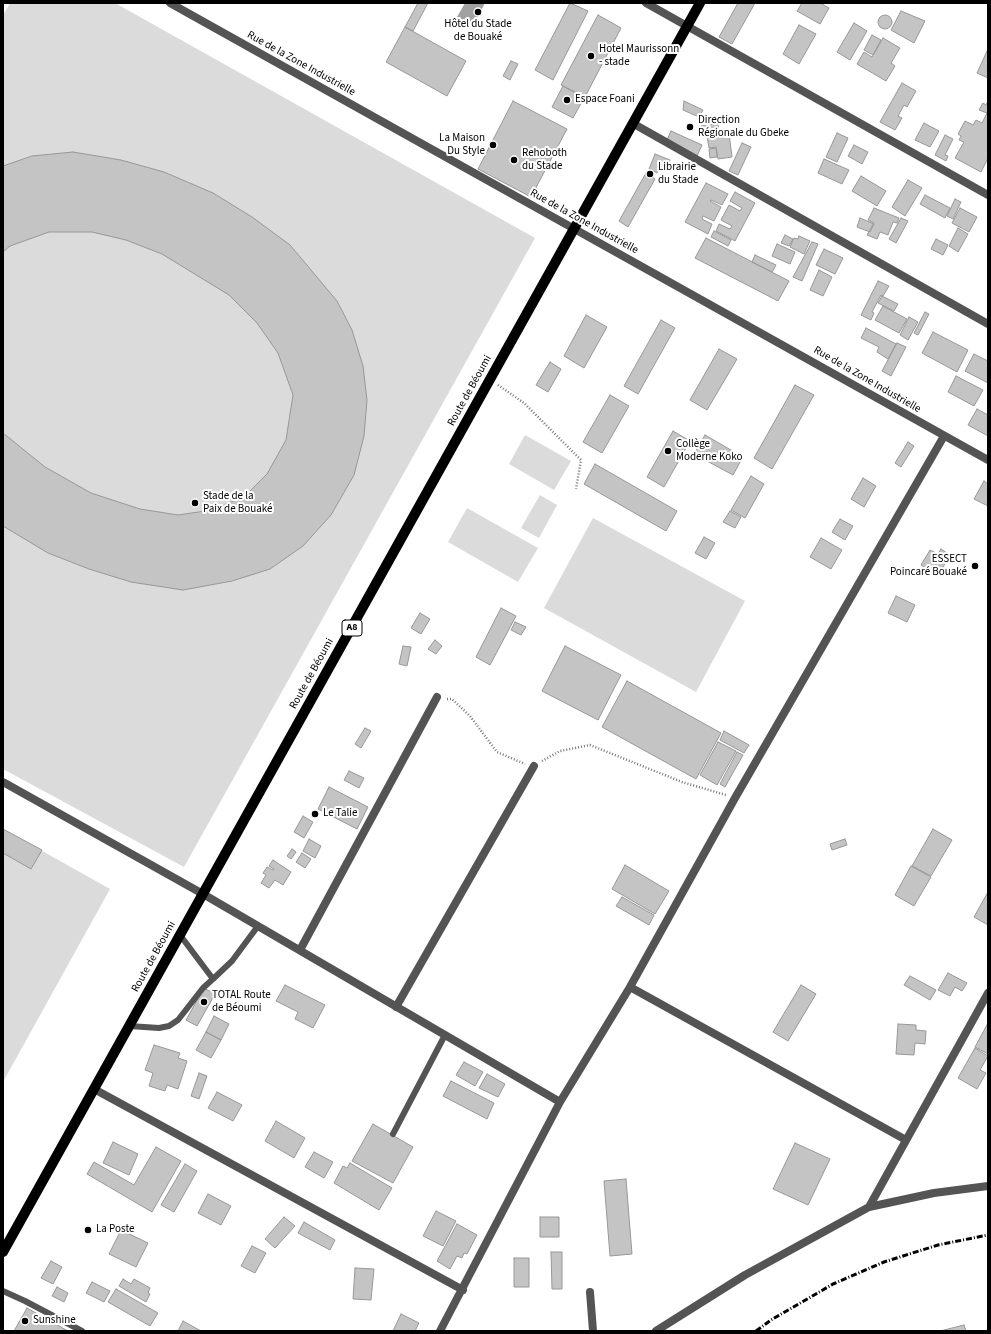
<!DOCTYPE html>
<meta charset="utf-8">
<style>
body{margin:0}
#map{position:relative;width:991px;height:1334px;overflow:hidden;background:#fff;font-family:"Source Sans 3",sans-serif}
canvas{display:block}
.frame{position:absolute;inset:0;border:4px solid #000;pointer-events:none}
</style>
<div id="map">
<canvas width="991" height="1334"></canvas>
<div class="frame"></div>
</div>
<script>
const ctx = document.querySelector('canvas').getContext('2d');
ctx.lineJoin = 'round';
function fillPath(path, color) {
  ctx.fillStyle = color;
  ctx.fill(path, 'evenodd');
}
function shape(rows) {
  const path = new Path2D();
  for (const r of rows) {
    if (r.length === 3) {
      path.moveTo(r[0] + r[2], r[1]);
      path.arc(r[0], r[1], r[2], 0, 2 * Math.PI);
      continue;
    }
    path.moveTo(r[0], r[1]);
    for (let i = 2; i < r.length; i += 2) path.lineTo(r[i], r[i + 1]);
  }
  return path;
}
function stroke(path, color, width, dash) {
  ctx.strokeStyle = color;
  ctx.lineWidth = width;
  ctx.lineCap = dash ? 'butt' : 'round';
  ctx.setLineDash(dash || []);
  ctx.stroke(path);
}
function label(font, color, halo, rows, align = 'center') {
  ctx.font = font + ' "Source Sans 3",sans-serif';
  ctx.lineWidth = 4;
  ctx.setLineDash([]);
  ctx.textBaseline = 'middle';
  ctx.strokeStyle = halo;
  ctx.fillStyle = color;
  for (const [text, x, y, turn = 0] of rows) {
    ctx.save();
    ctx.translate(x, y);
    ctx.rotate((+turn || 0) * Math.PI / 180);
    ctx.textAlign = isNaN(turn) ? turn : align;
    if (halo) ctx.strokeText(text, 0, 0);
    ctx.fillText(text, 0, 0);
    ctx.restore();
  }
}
const green = shape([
 [10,3,115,3,535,238,184,867,3,769,3,15],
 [525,435,571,461,554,490,509,464],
 [540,495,557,505,539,538,521,528],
 [467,508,538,548,518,582,448,542],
 [593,518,745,601,696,692,544,608],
 [3,829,110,889,3,1082]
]);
const water = shape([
 [465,3,485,3,473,26,457,17]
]);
const building = shape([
 [418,3,428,3,413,31,405,27,418,3],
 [570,3,588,11,553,80,535,70,570,3],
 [738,3,755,3,732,44,719,37,738,3],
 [802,3,820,3,829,8,820,24,797,11,802,3],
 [901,11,925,21,914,43,891,30,901,11],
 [598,15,621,28,585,97,561,85,598,15],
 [885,22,7],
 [854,23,867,31,850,60,837,52,854,23],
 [799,25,816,34,799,64,783,54,799,25],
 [405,27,466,61,447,96,386,62,405,27],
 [872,35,881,40,873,55,864,50,872,35],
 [883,38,900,48,891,63,895,66,886,81,857,64,864,52,872,57,883,38],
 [988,49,988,78,977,73,988,49],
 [511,61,518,64,510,80,503,76,511,61],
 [902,83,916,91,907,107,904,105,898,116,902,118,895,130,880,122,902,83],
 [563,86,584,98,573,118,552,107,563,86],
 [513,101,567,129,531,197,478,169,513,101],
 [684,101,703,110,699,117,683,110,684,101],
 [988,101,988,158,981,172,955,158,964,142,959,140,961,136,958,134,965,121,973,125,976,120,982,123,987,113,979,110,983,103,986,105,988,101],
 [718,123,719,133,702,136,701,126,718,123],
 [924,123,939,131,930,147,915,140,924,123],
 [671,131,702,145,697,156,666,142,671,131],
 [729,133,732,157,718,159,716,147,709,148,707,136,729,133],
 [837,133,848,138,837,162,826,157,837,133],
 [945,135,953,139,945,155,948,156,946,161,935,155,945,135],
 [742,143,751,147,738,175,729,171,742,143],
 [854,145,868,152,862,164,848,156,854,145],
 [716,148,717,157,710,158,709,149,716,148],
 [73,152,121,160,164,172,213,193,252,217,290,245,337,301,352,330,363,366,367,400,364,436,354,475,331,515,303,546,270,569,232,581,183,590,131,582,89,569,48,553,3,526,3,433,45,467,91,493,140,509,178,515,212,510,245,496,267,474,286,440,293,395,278,353,257,323,229,295,162,254,126,240,92,232,49,232,10,246,3,252,3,166,32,156,73,152],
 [655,154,670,160,667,167,661,164,657,173,649,169,655,154],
 [824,159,849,170,842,184,818,173,824,159],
 [646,173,655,179,628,227,619,221,646,173],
 [861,176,886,191,877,206,852,191,861,176],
 [908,180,922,188,905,216,892,207,908,180],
 [706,183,728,194,722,205,711,200,710,201,721,207,714,221,703,216,702,219,712,224,708,234,685,222,706,183],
 [735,192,755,203,735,241,716,231,719,224,730,229,732,226,721,220,729,205,740,211,742,208,730,201,735,192],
 [925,195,950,208,945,218,920,204,925,195],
 [955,199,961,202,953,219,947,216,955,199],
 [874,208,899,218,897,223,893,222,888,235,880,232,877,239,867,235,874,223,868,220,874,208],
 [960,208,977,217,969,232,952,223,960,208],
 [860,218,874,224,870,232,857,227,860,218],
 [901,218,908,221,896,243,889,239,901,218],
 [958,228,968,234,958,252,949,246,958,228],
 [714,231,731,240,728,246,711,237,714,231],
 [785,235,793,239,789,246,781,243,785,235],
 [799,236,810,241,804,254,790,247,794,238,798,239,799,236],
 [706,238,789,281,778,301,695,258,706,238],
 [936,239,948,245,943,255,931,249,936,239],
 [812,242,818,244,802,281,793,277,812,242],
 [777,244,795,252,790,264,772,256,777,244],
 [824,249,843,258,835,274,816,265,824,249],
 [755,255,776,265,772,272,752,262,755,255],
 [819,270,832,277,823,296,810,290,819,270],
 [878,281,889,286,883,296,881,295,872,312,874,313,871,320,861,315,878,281],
 [882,296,898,304,894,311,878,303,882,296],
 [883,306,907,319,899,333,875,320,883,306],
 [925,312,929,314,918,335,914,333,925,312],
 [586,315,607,327,584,368,564,356,586,315],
 [909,317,918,322,908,340,900,335,909,317],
 [661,320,675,328,638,394,624,386,661,320],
 [866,328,896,344,888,359,877,352,879,347,861,338,866,328],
 [933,332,968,350,957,372,922,353,933,332],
 [897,343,906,347,891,376,882,371,897,343],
 [719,349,737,359,707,410,690,400,719,349],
 [974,354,988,361,988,383,965,371,974,354],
 [550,362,561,369,548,392,536,385,550,362],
 [956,376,983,390,974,406,948,392,956,376],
 [795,385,814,395,772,469,754,458,795,385],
 [610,395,629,406,602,453,583,442,610,395],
 [977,409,988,415,988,436,968,425,977,409],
 [673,431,690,441,664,487,647,477,673,431],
 [705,435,743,457,733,475,694,454,705,435],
 [908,442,914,446,901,467,895,463,908,442],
 [595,464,677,511,666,531,584,484,595,464],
 [751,476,764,484,745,518,731,510,751,476],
 [863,478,876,486,864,507,851,499,863,478],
 [984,481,988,484,988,506,974,499,984,481],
 [730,511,741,517,735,528,723,522,730,511],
 [840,519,853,526,845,540,832,532,840,519],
 [704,537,715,543,706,559,695,553,704,537],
 [821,538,842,550,831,569,810,557,821,538],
 [941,549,950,555,938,576,921,565,930,550,938,554,941,549],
 [896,596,915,605,907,622,888,613,896,596],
 [501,608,516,616,490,665,476,657,501,608],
 [420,613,430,619,421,634,411,628,420,613],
 [515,622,526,627,521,635,511,630,515,622],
 [435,640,442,646,436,654,428,649,435,640],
 [403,646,411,647,407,666,399,664,403,646],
 [565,646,621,675,598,720,542,691,565,646],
 [627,681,721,733,696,779,602,727,627,681],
 [365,728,371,731,361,748,355,744,365,728],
 [724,731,749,745,744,753,720,740,724,731],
 [718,742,736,751,717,785,700,775,718,742],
 [737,752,743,755,725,787,720,784,737,752],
 [349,771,364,778,359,788,344,780,349,771],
 [329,787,368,807,357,829,318,809,329,787],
 [303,816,313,822,304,838,294,832,303,816],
 [3,829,42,850,31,869,3,853,3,829],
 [933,829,952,840,931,876,912,866,933,829],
 [309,839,321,846,315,858,303,851,309,839],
 [845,839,847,845,832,850,830,844,845,839],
 [292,849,296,852,291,859,287,856,292,849],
 [302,853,311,859,305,868,296,862,302,853],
 [273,860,291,872,283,885,275,880,269,888,261,883,266,875,263,873,267,867,273,870,274,869,269,866,273,860],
 [625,865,669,891,655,914,612,889,625,865],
 [911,866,931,877,914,906,895,895,911,866],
 [988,892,988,925,974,917,988,892],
 [622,897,654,915,649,925,616,906,622,897],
 [948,973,967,983,962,991,955,987,950,996,938,990,948,973],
 [910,976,936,990,930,1000,904,985,910,976],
 [285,985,325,1005,313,1028,295,1019,298,1012,276,1001,285,985],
 [801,985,816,994,788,1041,773,1032,801,985],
 [204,988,215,994,197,1026,186,1020,204,988],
 [214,1016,229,1024,221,1040,206,1032,214,1016],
 [988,1023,988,1054,975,1047,988,1023],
 [898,1024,916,1025,916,1030,926,1031,925,1044,915,1043,914,1055,896,1054,898,1024],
 [206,1032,221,1040,211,1058,196,1050,206,1032],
 [154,1045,180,1053,178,1058,187,1061,178,1089,167,1085,165,1091,149,1086,153,1073,145,1070,154,1045],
 [975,1048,988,1056,980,1070,986,1073,977,1089,958,1078,975,1048],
 [464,1062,483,1072,475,1086,456,1075,464,1062],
 [199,1073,207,1076,199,1099,191,1096,199,1073],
 [487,1074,505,1084,498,1097,479,1088,487,1074],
 [451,1081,494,1103,487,1119,443,1096,451,1081],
 [217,1092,242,1105,233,1121,208,1108,217,1092],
 [276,1121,305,1138,294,1158,265,1141,276,1121],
 [373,1124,413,1147,393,1183,352,1161,373,1124],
 [113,1142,138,1154,129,1175,103,1163,113,1142],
 [795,1143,830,1159,808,1205,773,1189,795,1143],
 [156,1147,181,1161,152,1212,87,1174,94,1162,134,1185,156,1147],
 [314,1152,333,1162,324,1178,305,1167,314,1152],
 [350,1163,392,1188,379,1210,334,1183,343,1166,347,1168,350,1163],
 [185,1164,197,1171,174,1212,161,1205,185,1164],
 [626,1179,632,1254,610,1256,604,1181,626,1179],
 [208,1194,231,1206,221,1225,198,1213,208,1194],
 [436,1211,456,1221,443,1246,423,1236,436,1211],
 [284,1217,295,1226,275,1248,265,1239,284,1217],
 [540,1217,559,1217,559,1237,540,1237,540,1217],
 [304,1222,335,1240,330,1250,298,1233,304,1222],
 [457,1224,477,1235,467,1254,464,1253,462,1258,457,1256,450,1269,437,1261,457,1224],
 [121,1230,148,1243,136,1267,109,1254,121,1230],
 [252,1246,266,1253,255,1273,241,1266,252,1246],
 [551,1252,562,1252,562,1289,552,1289,551,1252],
 [514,1258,529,1258,529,1287,514,1287,514,1258],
 [51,1261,62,1267,53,1284,41,1278,51,1261],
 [355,1268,374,1269,371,1300,353,1299,355,1268],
 [123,1279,131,1284,134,1279,150,1288,148,1293,150,1294,146,1302,119,1286,123,1279],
 [92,1282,110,1291,104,1302,86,1293,92,1282],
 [57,1287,68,1293,64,1302,52,1296,57,1287],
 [116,1289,158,1313,150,1326,108,1302,116,1289],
 [27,1308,68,1331,14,1331,27,1308],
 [401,1314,419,1323,415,1331,393,1331,401,1314],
 [183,1321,201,1331,178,1331,183,1321],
 [964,1325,966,1331,940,1331,964,1325]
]);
const path = shape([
 [498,385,524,403,581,460,576,489],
 [447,699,452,699,470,716,497,752,525,764],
 [542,761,560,751,590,745,682,782,726,795]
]);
const lane = shape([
 [213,979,232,961,258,926],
 [129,1026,159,1028,169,1026,178,1020,203,988,213,979,180,935],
 [393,1134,445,1035],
 [3,1291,25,1301,82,1331]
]);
const street = shape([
 [170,3,988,460],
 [646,3,988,195],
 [634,124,988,324],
 [3,782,203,894,560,1102],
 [300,950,437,697],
 [630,987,906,1140],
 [396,1007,534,766],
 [94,1089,463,1290],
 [869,1207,988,993],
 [590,1292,593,1331],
 [440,1331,560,1102,630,987,735,798,944,436],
 [656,1331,745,1275,869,1207,934,1193,988,1186]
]);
const primary = shape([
 [3,1252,700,3]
]);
const rail = shape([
 [756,1331,771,1320,833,1284,884,1262,938,1245,988,1235]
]);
const markers = [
 [478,12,4,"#000"],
 [591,56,4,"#000"],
 [567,100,4,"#000"],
 [690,127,4,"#000"],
 [493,145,4,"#000"],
 [514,160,4,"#000"],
 [650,174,4,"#000"],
 [668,451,4,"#000"],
 [195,503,4,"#000"],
 [975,566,4,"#000"],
 [315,814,4,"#000"],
 [204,1002,4,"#000"],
 [88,1230,4,"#000"],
 [25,1321,4,"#000"]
];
const shields = [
 [352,628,20]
];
const shieldNames = [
 ["A8",352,628]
];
const poiNames = [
 ["Hôtel du Stade",478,25,"center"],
 ["de Bouaké",478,38,"center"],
 ["Hotel Maurissonn",599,50],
 ["- stade",599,63],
 ["Espace Foani",575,100],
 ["Direction",698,121],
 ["Régionale du Gbeke",698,134],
 ["La Maison",485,139,"right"],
 ["Du Style",485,152,"right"],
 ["Rehoboth",522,154],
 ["du Stade",522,167],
 ["Librairie",658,168],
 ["du Stade",658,181],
 ["Collège",676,445],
 ["Moderne Koko",676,458],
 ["Stade de la",203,497],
 ["Paix de Bouaké",203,510],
 ["ESSECT",967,560,"right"],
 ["Poincaré Bouaké",967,573,"right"],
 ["Le Talie",323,814],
 ["TOTAL Route",212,996],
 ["de Béoumi",212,1009],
 ["La Poste",96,1230],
 ["Sunshine",33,1321]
];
const streetNames = [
 ["Rue de la Zone Industrielle",301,64,29],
 ["Rue de la Zone Industrielle",584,222,29],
 ["Rue de la Zone Industrielle",867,380,30],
 ["Route de Béoumi",470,391,-61],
 ["Route de Béoumi",312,674,-61],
 ["Route de Béoumi",154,957,-61]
];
fillPath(green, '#dbdbdb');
fillPath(water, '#a2a2a2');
fillPath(building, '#c4c4c4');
stroke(building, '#989898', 1);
stroke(path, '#767676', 2.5, [1, 2]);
stroke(lane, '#545454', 6);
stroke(street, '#545454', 8);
stroke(primary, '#000', 10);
stroke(rail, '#000', 3, [6, 2, 1, 2]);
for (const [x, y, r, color] of markers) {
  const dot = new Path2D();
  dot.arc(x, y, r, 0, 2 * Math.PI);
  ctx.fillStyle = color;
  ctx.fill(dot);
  stroke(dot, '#fff', 1.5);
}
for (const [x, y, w] of shields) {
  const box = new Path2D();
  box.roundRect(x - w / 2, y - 8, w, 16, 3);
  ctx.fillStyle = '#fff';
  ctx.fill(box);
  stroke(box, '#000', 1);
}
label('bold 10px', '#000', null, shieldNames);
label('11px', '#000', '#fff', poiNames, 'left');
label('11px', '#000', '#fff', streetNames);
</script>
